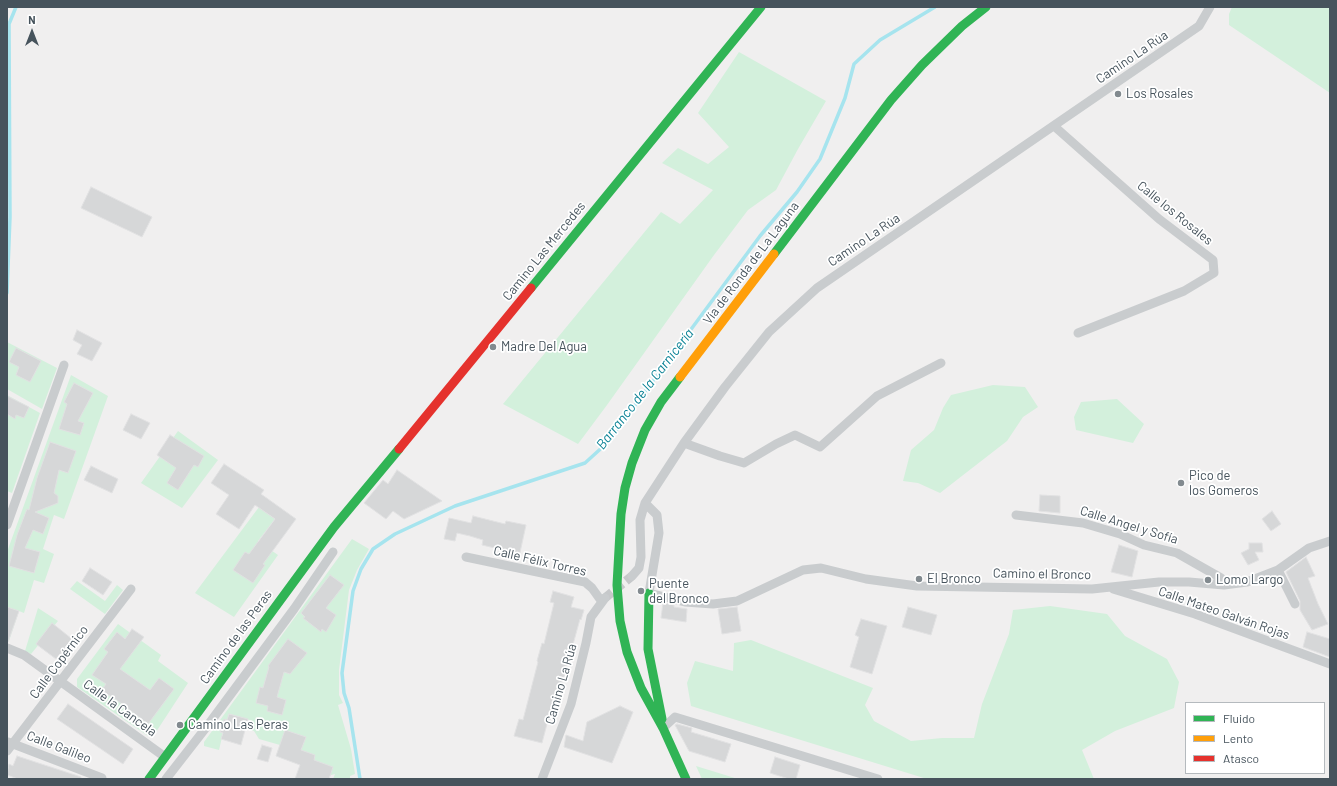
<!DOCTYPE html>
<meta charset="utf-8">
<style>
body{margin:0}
#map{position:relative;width:1337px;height:786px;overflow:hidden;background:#f0efef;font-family:Barlow,sans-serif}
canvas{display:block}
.frame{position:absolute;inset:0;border:8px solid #46535c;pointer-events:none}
.legend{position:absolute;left:1185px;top:702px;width:140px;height:72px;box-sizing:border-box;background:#fff;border:1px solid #b5babe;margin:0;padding:5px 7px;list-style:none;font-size:12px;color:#46535c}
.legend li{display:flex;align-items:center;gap:8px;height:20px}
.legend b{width:20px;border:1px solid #b5babe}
.north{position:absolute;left:12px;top:12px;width:40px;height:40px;-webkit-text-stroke:3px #fff;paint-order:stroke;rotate:0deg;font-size:11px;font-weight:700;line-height:16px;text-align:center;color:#46535c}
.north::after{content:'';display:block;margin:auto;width:14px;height:18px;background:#46535c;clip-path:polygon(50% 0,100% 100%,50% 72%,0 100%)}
</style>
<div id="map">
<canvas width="1337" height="786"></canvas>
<div class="frame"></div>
<ul class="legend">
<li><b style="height:5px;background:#30b455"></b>Fluido</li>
<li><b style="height:5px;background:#ff9f0a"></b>Lento</li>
<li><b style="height:5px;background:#e5322d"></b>Atasco</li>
</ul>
<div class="north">N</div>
</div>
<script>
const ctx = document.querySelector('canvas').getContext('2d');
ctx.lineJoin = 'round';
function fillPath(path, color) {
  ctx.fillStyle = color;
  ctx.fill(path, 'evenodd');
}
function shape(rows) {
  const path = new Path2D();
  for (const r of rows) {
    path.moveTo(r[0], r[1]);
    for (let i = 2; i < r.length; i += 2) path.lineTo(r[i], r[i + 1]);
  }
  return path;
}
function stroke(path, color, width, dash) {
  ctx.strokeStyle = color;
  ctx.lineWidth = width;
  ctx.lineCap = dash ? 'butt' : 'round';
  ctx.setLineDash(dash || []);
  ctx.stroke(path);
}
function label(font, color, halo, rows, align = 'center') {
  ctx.font = font + ' Barlow,sans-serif';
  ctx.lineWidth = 3.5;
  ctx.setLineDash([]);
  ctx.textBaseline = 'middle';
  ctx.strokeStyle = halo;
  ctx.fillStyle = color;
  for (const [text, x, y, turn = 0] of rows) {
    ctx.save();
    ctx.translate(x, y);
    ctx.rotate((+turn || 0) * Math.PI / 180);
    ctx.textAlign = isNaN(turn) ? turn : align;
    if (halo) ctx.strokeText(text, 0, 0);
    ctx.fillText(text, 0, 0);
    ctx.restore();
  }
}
const green = shape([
 [1232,7,1330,7,1330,93,1229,25,1229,14],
 [739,52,826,101,798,149,776,190,748,210,714,255,607,405,578,444,503,404,661,212,680,224,713,190,662,163,678,148,708,164,729,147,698,113],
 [7,342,57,368,42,409,7,389],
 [71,375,108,396,64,519,54,515,43,549,54,554,44,583,34,580,24,613,19,611,9,641,7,641,7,552],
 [993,385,1025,387,1038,407,1023,417,1007,441,940,493,918,483,903,481,911,450,934,430,943,408,951,395],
 [7,395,40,413,12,493,7,491],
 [1117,399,1144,424,1133,443,1076,430,1074,417,1081,402],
 [178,431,218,460,182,508,141,483],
 [259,507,275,519,258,541,278,555,234,617,195,593],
 [352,539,369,549,357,570,349,590,339,670,339,695,343,703,338,705,351,749,355,774,350,776,350,779,333,779,335,774,331,775,276,756,280,745,259,739,254,731,249,729,253,721,229,714,227,720,224,720,220,732,223,733,219,750,204,746,204,742],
 [77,581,105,601,117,585,123,590,105,614,70,589],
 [1050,606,1107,614,1125,636,1167,659,1179,682,1174,708,1115,731,1082,750,1094,779,927,779,691,706,687,683,695,661,733,671,734,643,751,640,873,688,865,705,874,721,911,741,942,738,974,738,982,704,1009,634,1013,610],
 [38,608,58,621,31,654,25,651],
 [118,624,161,655,158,661,188,683,154,735,148,736,77,687,77,679],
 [696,766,738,779,702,779]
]);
const stream = shape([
 [7,293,10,217,9,24,16,7],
 [360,779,349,708,344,693,342,673,353,591,361,569,373,549,395,534,455,506,585,463,607,443,760,236,797,192,820,159,845,98,854,64,880,40,935,7]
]);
const building = shape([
 [91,187,152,217,142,237,81,208,91,187],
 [77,330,102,343,92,361,77,354,82,345,73,340,77,330],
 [16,348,41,361,30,382,16,375,19,367,9,362,16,348],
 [74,383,93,393,78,421,84,423,80,435,59,429,67,404,64,402,74,383],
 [7,396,29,407,24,418,16,415,15,419,7,414,7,396],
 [131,414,150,423,141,439,123,430,131,414],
 [170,435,204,456,198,467,194,465,178,490,167,483,176,468,157,455,170,435],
 [50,442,76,451,68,473,59,470,54,493,58,496,58,503,35,512,49,518,43,534,33,530,25,548,40,552,34,573,9,566,17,535,27,509,29,510,37,478,50,442],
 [224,464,264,490,261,494,296,519,263,564,265,565,253,583,233,570,245,552,249,554,275,519,255,505,239,529,216,514,229,495,211,483,224,464],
 [91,466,118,479,112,493,84,480,91,466],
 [397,470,442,501,404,519,393,511,386,519,364,503,383,480,388,484,397,470],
 [1040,495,1060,496,1060,513,1039,511,1040,495],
 [1272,511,1281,524,1271,531,1262,519,1272,511],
 [473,516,505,524,506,521,526,525,519,557,499,552,499,549,482,545,483,540,470,536,457,533,455,541,444,539,449,518,471,523,473,516],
 [1249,543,1262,543,1263,552,1255,552,1259,560,1248,565,1241,553,1249,549,1249,543],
 [1119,545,1138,551,1132,577,1111,572,1119,545],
 [1306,557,1315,576,1308,578,1318,604,1328,624,1312,630,1300,610,1300,601,1286,572,1306,557],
 [90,568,112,582,103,595,82,581,90,568],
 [330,575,344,585,326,608,336,615,326,632,322,629,321,632,303,618,305,617,301,613,330,575],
 [553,591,574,597,571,607,584,610,581,620,580,619,566,670,558,696,556,695,550,720,548,720,542,743,514,736,519,719,523,720,538,662,537,661,542,643,544,644,554,603,550,602,553,591],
 [663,603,674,605,674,607,687,609,686,622,661,618,663,603],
 [7,607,19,611,8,642,7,642,7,607],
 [737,607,741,631,722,634,718,609,737,607],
 [908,607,937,615,931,635,902,627,908,607],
 [861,619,887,626,872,674,850,667,859,637,855,635,861,619],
 [52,623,72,639,56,659,36,644,52,623],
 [132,629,144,637,120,669,150,690,159,678,174,689,148,724,114,698,101,691,106,684,92,675,108,652,104,649,117,632,125,639,132,629],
 [1307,632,1330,639,1330,657,1303,647,1307,632],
 [288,639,307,653,290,674,284,672,277,697,286,700,282,715,267,711,268,706,256,703,260,687,263,688,269,667,268,666,288,639],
 [68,704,133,749,123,764,57,719,68,704],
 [620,706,633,712,612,763,564,747,566,735,583,741,587,722,620,706],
 [229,714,248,719,241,745,221,739,223,733,220,732,224,719,227,720,229,714],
 [677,724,692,728,691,732,731,744,725,762,689,751,675,725,677,724],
 [285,730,306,737,301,750,315,755,314,760,333,767,329,779,295,779,300,765,276,756,285,730],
 [262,745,272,748,268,762,257,759,262,745],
 [17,756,81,777,81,779,18,779,7,775,9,764,13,766,17,756],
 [775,757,800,765,796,779,789,779,770,773,775,757]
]);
const streetTunnel = shape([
 [605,598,632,576]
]);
const street = shape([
 [1054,126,1159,219,1213,260,1214,273,1184,291,1078,333],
 [684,443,720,456,744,463,776,444,795,435,820,447,877,396,941,363],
 [645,503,657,515,659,533,649,593,685,602,713,604,737,601,803,570,821,568,866,579,917,586,1092,589,1159,582,1189,582,1224,585,1247,582,1278,570,1309,548,1330,541],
 [1016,515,1083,523,1120,534,1144,545,1177,553,1221,578,1224,585],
 [7,525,64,365],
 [466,557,585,582,592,588,602,602],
 [1278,570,1295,604],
 [632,576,639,568,641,557,640,520,645,503,684,443,725,387,769,332,817,288,1199,26,1210,7],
 [1113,589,1195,614,1330,664],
 [7,648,24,655,165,757],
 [663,728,675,717,878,779],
 [8,742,102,778],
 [7,751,131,589],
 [166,779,208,725,294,609,333,552],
 [542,779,571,704,586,643,591,617,605,598]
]);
const fast = shape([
 [774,254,891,100,922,65,962,26,986,7],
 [531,288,761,7],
 [680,377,661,402,645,430,632,463,625,488,621,514,617,585,620,621,627,652,641,688,663,728,686,779],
 [649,593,648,649,662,719],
 [149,779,334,527,399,449]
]);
const slow = shape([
 [680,377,774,254]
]);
const jam = shape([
 [399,449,531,288]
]);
const markers = [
 [1118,94,4,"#828a8f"],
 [493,347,4,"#828a8f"],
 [1181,483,4,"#828a8f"],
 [919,579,4,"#828a8f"],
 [1208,580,4,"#828a8f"],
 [641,591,4,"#828a8f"],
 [180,725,4,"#828a8f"]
];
const streetNames = [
 ["Camino La Rúa",1132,57,-34],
 ["Calle los Rosales",1175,213,39],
 ["Camino La Rúa",864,240,-34],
 ["Camino Las Mercedes",544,251,-51],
 ["Vía de Ronda de La Laguna",751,263,-53],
 ["Calle Angel y Sofía",1129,525,17],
 ["Calle Félix Torres",540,561,13],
 ["Camino el Bronco",1042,574,1],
 ["Calle Mateo Galván Rojas",1224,613,19],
 ["Camino de las Peras",236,637,-54],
 ["Calle Copérnico",59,662,-53],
 ["Camino La Rúa",561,684,-74],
 ["Calle la Cancela",120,708,36],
 ["Calle Galileo",59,747,21]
];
const poiNames = [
 ["Los Rosales",1126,94],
 ["Madre Del Agua",501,347],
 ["Pico de",1189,476],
 ["los Gomeros",1189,491],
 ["El Bronco",927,579],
 ["Lomo Largo",1216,580],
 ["Puente",649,584],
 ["del Bronco",649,599],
 ["Camino Las Peras",188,725]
];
const waterNames = [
 ["Barranco de la Carnicería",645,389,-52]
];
fillPath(green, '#d3f0dc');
stroke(stream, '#a6e4ee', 3.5);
fillPath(building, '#d6d7d8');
stroke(building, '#e1e1e2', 1);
stroke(streetTunnel, '#c6c8ca', 9, [9, 4.5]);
stroke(street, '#c9ccce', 9);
stroke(fast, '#30b455', 9);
stroke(slow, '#ff9f0a', 9);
stroke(jam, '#e5322d', 9);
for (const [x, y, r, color] of markers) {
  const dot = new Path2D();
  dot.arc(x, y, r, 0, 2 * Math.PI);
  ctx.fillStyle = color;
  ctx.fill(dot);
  stroke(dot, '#fff', 1.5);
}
label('13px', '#46535c', '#fff', streetNames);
label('13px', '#46535c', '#fff', poiNames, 'left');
label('italic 14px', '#0a8295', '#fff', waterNames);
</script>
